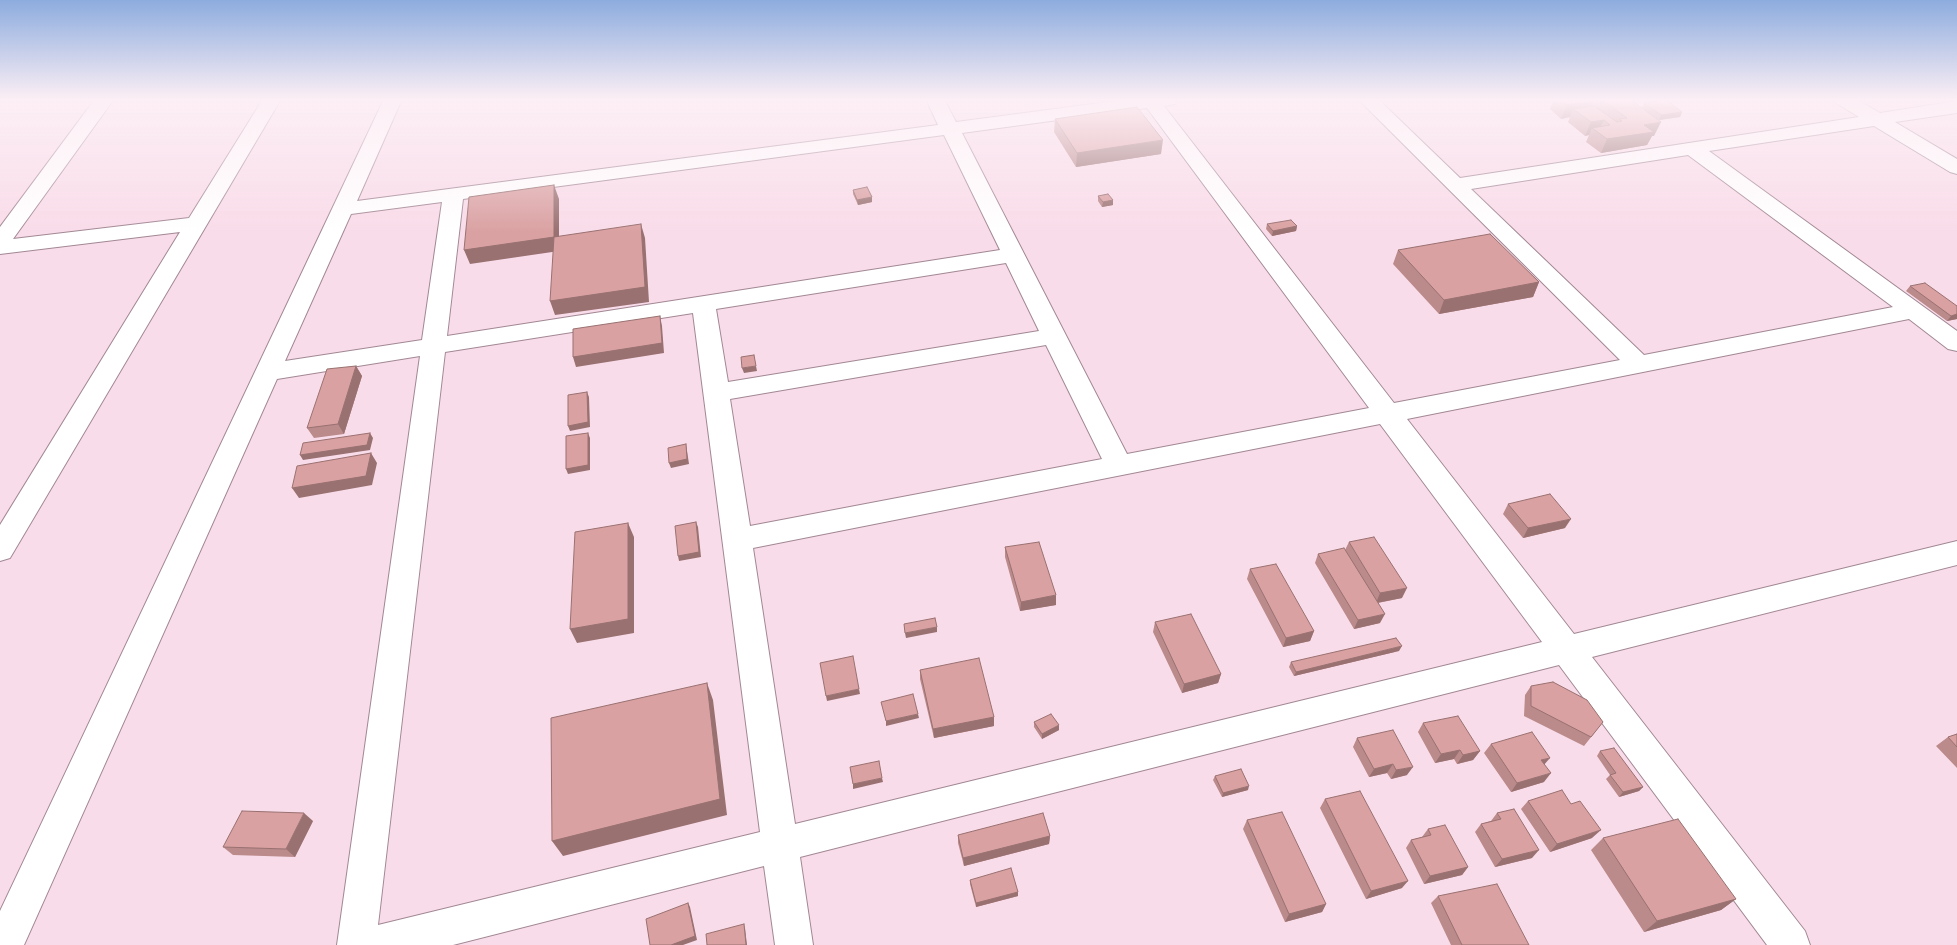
<!DOCTYPE html>
<style>
body{margin:0}
canvas{display:block;background:#f9dce9}
</style>
<canvas width="1957" height="945"></canvas>
<script>
const ctx = document.querySelector('canvas').getContext('2d');
ctx.lineJoin = 'round';
function shape(rows) {
  const path = new Path2D();
  for (const r of rows) {
    path.moveTo(r[0], r[1]);
    for (let i = 2; i < r.length; i += 2) path.lineTo(r[i], r[i + 1]);
  }
  return path;
}
function stroke(path, color, width, dash) {
  ctx.strokeStyle = color;
  ctx.lineWidth = width;
  ctx.lineCap = dash ? 'butt' : 'round';
  ctx.setLineDash(dash || []);
  ctx.stroke(path);
}
function fillPath(path, color) {
  ctx.fillStyle = color;
  ctx.fill(path, 'evenodd');
}
const street = shape([
 [95,99,114,99,13,239,189,218,263,99,281,99,10,558,0,561,0,525,180,232,0,254,0,227,95,99],
 [384,99,402,99,357,201,938,125,926,99,944,99,956,122,1131,99,1177,99,1175,104,1164,106,1394,403,1620,360,1358,99,1378,99,1460,178,1859,117,1836,103,1834,99,1856,99,1880,113,1957,101,1957,113,1895,122,1957,159,1957,174,1950,172,1874,126,1709,151,1957,331,1957,351,1948,349,1909,319,1407,419,1574,634,1957,541,1957,565,1592,657,1805,931,1810,945,1767,945,1559,665,800,857,813,945,775,945,764,866,453,945,337,945,420,356,277,379,24,945,0,945,0,911,384,99],
 [1147,108,1369,408,1127,454,962,133,1147,108],
 [944,135,1000,250,447,336,463,199,944,135],
 [1688,155,1893,307,1644,355,1471,189,1688,155],
 [442,202,422,340,285,361,351,214,442,202],
 [1006,263,1039,331,728,382,716,309,1006,263],
 [693,313,760,832,378,925,445,352,693,313],
 [1046,345,1102,459,750,526,730,399,1046,345],
 [1380,424,1542,642,795,824,753,548,1380,424]
]);
const wall = shape([
 [1554,99,1630,99,1654,136,1652,136,1647,145,1601,153,1586,142,1589,135,1585,136,1568,122,1570,117,1561,119,1550,109],
 [1644,103,1682,112,1680,117,1659,120,1642,108],
 [1055,119,1161,154,1076,167,1054,132],
 [853,190,872,202,858,205,853,194],
 [1098,196,1113,200,1113,205,1102,207,1098,201],
 [1267,224,1297,226,1296,231,1272,236,1266,229],
 [1398,250,1539,282,1533,297,1439,314,1393,264],
 [1910,286,1957,306,1957,319,1947,321,1906,291],
 [356,366,362,376,344,434,314,438,307,428],
 [1508,504,1565,528,1523,538,1503,514],
 [1349,542,1402,598,1378,603,1380,623,1354,629,1315,563,1318,554,1345,550],
 [1005,547,1056,605,1020,611,1005,557],
 [1250,569,1314,631,1310,641,1283,647,1247,579],
 [1155,622,1221,674,1218,683,1182,693,1153,632],
 [1399,651,1294,676,1289,667,1291,662],
 [920,670,994,717,994,726,934,738,920,679],
 [1531,686,1603,722,1584,746,1524,716,1525,695],
 [1034,722,1059,730,1042,739,1034,727],
 [1423,723,1480,751,1473,760,1457,764,1454,759,1435,763,1418,732],
 [1957,734,1957,768,1936,746,1948,737],
 [1357,738,1407,775,1391,779,1387,773,1369,777,1353,747],
 [1491,744,1544,782,1511,792,1484,753],
 [1600,751,1643,787,1639,791,1619,797,1606,779,1610,775,1597,756],
 [1215,776,1248,790,1222,797,1213,780],
 [1325,799,1402,888,1366,899,1320,808],
 [1528,801,1592,838,1550,852,1521,809],
 [1497,813,1532,858,1495,867,1475,832,1481,824,1491,821],
 [1247,820,1326,904,1322,912,1285,922,1243,829],
 [313,821,295,857,233,855,223,847],
 [1428,829,1468,867,1462,875,1424,884,1406,848,1411,840,1422,837],
 [958,835,1050,836,1049,844,964,866,958,843],
 [1603,838,1736,899,1721,910,1644,932,1591,850],
 [970,880,1018,892,1018,896,976,907,970,884],
 [1438,896,1529,945,1451,945,1431,903]
]);
const shadedWall = shape([
 [1087,99,1100,99,1087,102],
 [1594,101,1588,114,1573,109,1570,117,1561,119,1567,105],
 [1682,112,1680,117,1659,120,1661,115],
 [1604,120,1598,132,1592,128,1589,135,1585,136,1591,122],
 [1661,122,1654,136,1652,136,1647,145,1601,153,1607,139,1644,125],
 [1163,140,1161,154,1076,167,1077,153],
 [554,185,559,199,559,251,470,264,464,250],
 [872,197,872,202,858,205,857,200],
 [1113,200,1113,205,1102,207,1103,202],
 [641,224,645,238,649,302,555,315,550,301],
 [1297,226,1296,231,1272,236,1273,231],
 [1539,282,1533,297,1439,314,1444,300],
 [1957,314,1957,319,1947,321,1951,316],
 [660,316,662,326,664,353,576,367,573,357],
 [356,366,362,376,344,434,338,424],
 [756,366,757,371,744,373,742,368],
 [587,392,589,397,590,427,570,431,568,426],
 [370,433,373,438,370,450,303,460,300,455],
 [588,433,590,438,590,470,568,474,566,469],
 [686,444,689,464,671,468,669,463],
 [371,453,377,463,372,485,299,498,292,488],
 [1571,519,1565,528,1523,538,1528,528],
 [696,522,698,527,701,557,679,561,678,556],
 [628,523,634,537,634,633,577,643,570,629],
 [1407,588,1402,598,1376,603,1380,593],
 [1056,595,1056,605,1020,611,1021,602],
 [1385,614,1380,623,1354,629,1358,620],
 [937,627,937,632,906,638,905,633],
 [1314,631,1310,641,1283,647,1286,638],
 [1402,646,1399,651,1294,676,1296,672],
 [1221,674,1218,683,1182,693,1184,684],
 [707,683,713,700,727,815,563,856,552,841],
 [859,689,860,694,827,701,826,696],
 [918,714,919,718,886,726,886,721],
 [994,717,994,726,934,738,933,729],
 [1059,725,1059,730,1042,739,1042,734],
 [1460,750,1454,759,1435,763,1441,754],
 [1480,751,1473,760,1457,764,1463,755],
 [1550,758,1543,766,1541,760],
 [1393,764,1387,773,1369,777,1374,769],
 [1413,767,1407,775,1391,779,1396,770],
 [1551,773,1544,782,1511,792,1517,783],
 [882,778,883,782,853,789,853,784],
 [1249,786,1248,790,1222,797,1223,793],
 [1643,787,1639,791,1619,797,1623,792],
 [304,813,313,821,295,857,286,849],
 [1601,830,1592,838,1550,852,1557,844],
 [1050,836,1049,844,964,866,963,858],
 [1539,850,1532,858,1495,867,1502,859],
 [1468,867,1462,875,1424,884,1430,876],
 [1408,881,1402,888,1366,899,1371,891],
 [1018,892,1018,896,976,907,976,903],
 [1736,899,1721,910,1644,932,1657,921],
 [688,903,690,907,697,940,683,945,671,945],
 [1326,904,1322,912,1285,922,1289,914],
 [744,924,745,928,747,945,746,945]
]);
const building = shape([
 [1560,99,1592,99,1594,101,1567,105,1560,99],
 [1601,99,1630,99,1661,122,1644,125,1654,132,1607,139,1592,128,1610,125,1604,120,1591,122,1573,109,1594,106,1617,122,1622,121,1619,119,1627,118,1601,99],
 [1666,100,1682,112,1661,115,1644,103,1666,100],
 [1137,107,1163,140,1077,153,1055,119,1137,107],
 [554,185,554,237,464,250,469,197,554,185],
 [867,187,872,197,857,200,853,190,867,187],
 [1108,194,1113,200,1103,202,1098,196,1108,194],
 [1291,220,1297,226,1273,231,1267,224,1291,220],
 [641,224,645,287,550,301,554,237,641,224],
 [1490,234,1539,282,1444,300,1398,250,1490,234],
 [1925,283,1957,306,1957,314,1951,316,1910,286,1925,283],
 [660,316,662,343,573,357,573,329,660,316],
 [754,355,756,366,742,368,741,357,754,355],
 [356,366,338,424,307,428,327,369,356,366],
 [587,392,588,422,568,426,568,395,587,392],
 [370,433,367,445,300,455,303,443,370,433],
 [588,433,588,465,566,469,566,436,588,433],
 [686,444,687,459,669,463,668,448,686,444],
 [371,453,366,476,292,488,297,466,371,453],
 [1550,494,1571,519,1528,528,1508,504,1550,494],
 [696,522,699,552,678,556,675,526,696,522],
 [628,523,628,619,570,629,575,532,628,523],
 [1374,537,1407,588,1380,593,1349,542,1374,537],
 [1039,542,1056,595,1021,602,1005,547,1039,542],
 [1344,548,1385,614,1358,620,1318,554,1344,548],
 [1276,564,1314,631,1286,638,1250,569,1276,564],
 [1191,614,1221,674,1184,684,1155,622,1191,614],
 [935,618,937,627,905,633,904,624,935,618],
 [1396,638,1402,646,1296,672,1291,662,1396,638],
 [853,656,859,689,826,696,820,663,853,656],
 [979,658,994,717,933,729,920,670,979,658],
 [1553,682,1587,700,1603,722,1591,737,1531,706,1531,686,1553,682],
 [707,683,720,799,552,841,551,718,707,683],
 [913,694,918,714,886,721,881,702,913,694],
 [1051,714,1059,725,1042,734,1034,722,1051,714],
 [1458,716,1480,751,1463,755,1460,750,1441,754,1423,723,1458,716],
 [1393,730,1413,767,1396,770,1393,764,1374,769,1357,738,1393,730],
 [1532,732,1550,758,1541,760,1551,773,1517,783,1491,744,1532,732],
 [1957,734,1957,747,1948,737,1957,734],
 [1614,748,1643,787,1623,792,1610,775,1616,773,1600,751,1614,748],
 [879,761,882,778,853,784,850,767,879,761],
 [1241,769,1249,786,1223,793,1215,776,1241,769],
 [1562,790,1571,804,1580,801,1601,830,1557,844,1528,801,1562,790],
 [1360,791,1408,881,1371,891,1325,799,1360,791],
 [1514,809,1539,850,1502,859,1481,824,1501,819,1497,813,1514,809],
 [242,811,304,813,286,849,223,847,242,811],
 [1282,812,1326,904,1289,914,1247,820,1282,812],
 [1043,813,1050,836,963,858,958,835,1043,813],
 [1678,819,1736,899,1657,921,1603,838,1678,819],
 [1445,825,1468,867,1430,876,1411,840,1431,835,1428,829,1445,825],
 [1011,868,1018,892,976,903,970,880,1011,868],
 [1497,884,1529,945,1462,945,1438,896,1497,884],
 [688,903,695,936,671,945,650,945,646,919,688,903],
 [744,924,746,945,707,945,706,934,744,924]
]);
stroke(street, '#a28894', 2);
fillPath(street, '#fff');
fillPath(wall, '#bb8a8b');
fillPath(shadedWall, '#997171');
fillPath(building, '#daa1a2');
stroke(building, '#997171', 1);
const sky = ctx.createLinearGradient(0, 0, 0, 232);
sky.addColorStop(0, '#8dacde');
sky.addColorStop(0.43, '#fceff5');
sky.addColorStop(1, '#fceff500');
ctx.fillStyle = sky;
ctx.fillRect(0, 0, 1957, 232);
</script>
